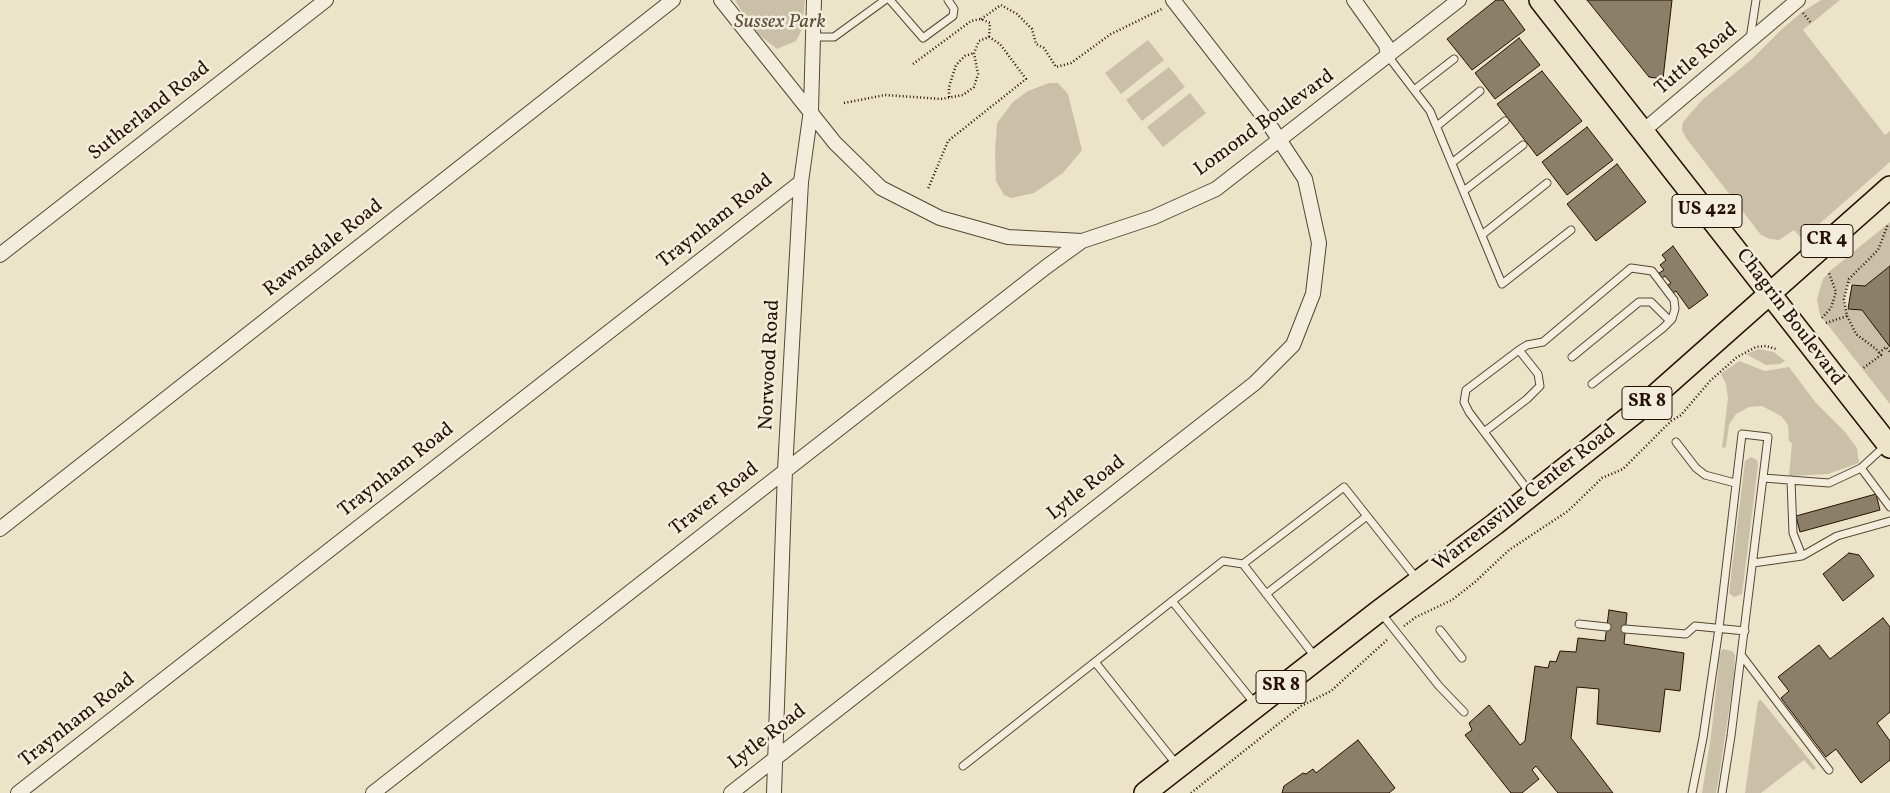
<!DOCTYPE html>
<style>
body{margin:0}
canvas{display:block;background:#ebe4c9}
</style>
<canvas width="1890" height="793"></canvas>
<script>
const ctx = document.querySelector('canvas').getContext('2d');
ctx.lineJoin = 'round';
function fillPath(path, color) {
  ctx.fillStyle = color;
  ctx.fill(path, 'evenodd');
}
function shape(rows) {
  const path = new Path2D();
  for (const r of rows) {
    path.moveTo(r[0], r[1]);
    for (let i = 2; i < r.length; i += 2) path.lineTo(r[i], r[i + 1]);
  }
  return path;
}
function stroke(path, color, width, dash) {
  ctx.strokeStyle = color;
  ctx.lineWidth = width;
  ctx.lineCap = dash ? 'butt' : 'round';
  ctx.setLineDash(dash || []);
  ctx.stroke(path);
}
function label(font, color, halo, rows, align = 'center') {
  ctx.font = font + ' Vollkorn,serif';
  ctx.lineWidth = 5;
  ctx.setLineDash([]);
  ctx.textBaseline = 'middle';
  ctx.strokeStyle = halo;
  ctx.fillStyle = color;
  for (const [text, x, y, turn = 0] of rows) {
    ctx.save();
    ctx.translate(x, y);
    ctx.rotate((+turn || 0) * Math.PI / 180);
    ctx.textAlign = isNaN(turn) ? turn : align;
    if (halo) ctx.strokeText(text, 0, 0);
    ctx.fillText(text, 0, 0);
    ctx.restore();
  }
}
const green = shape([
 [735,0,805,0,802,29,796,41,777,49,753,30],
 [1821,0,1840,0,1803,30,1885,135,1890,131,1890,162,1802,239,1794,230,1779,240,1770,239,1761,235,1686,138,1682,130,1683,122,1702,100,1752,59,1782,29,1802,12],
 [1148,40,1164,60,1121,94,1105,73],
 [1169,67,1185,87,1142,121,1126,100],
 [1049,83,1058,83,1068,94,1082,150,1063,173,1034,193,1011,198,1004,195,996,181,995,151,997,123,1013,102,1028,91],
 [1190,93,1206,113,1163,147,1147,127],
 [1890,222,1890,266,1865,286,1847,284,1844,299,1846,310,1862,310,1890,347,1890,404,1820,315,1817,299,1823,279,1830,271],
 [1759,349,1774,352,1785,361,1780,364,1766,365,1746,354],
 [1739,361,1765,371,1789,367,1816,403,1845,432,1857,448,1859,463,1828,474,1789,476,1792,443,1789,441,1788,425,1781,416,1762,406,1749,407,1736,414,1729,425,1726,447,1722,448,1728,398,1726,384,1721,374],
 [1751,457,1757,460,1758,465,1742,594,1734,597,1729,593,1745,461],
 [1723,649,1732,651,1735,655,1734,676,1719,777,1716,793,1702,793,1711,736,1720,653],
 [1761,700,1816,768,1813,770,1804,760,1761,793,1745,793,1758,701]
]);
const building = shape([
 [1496,0,1503,0,1525,30,1472,70,1447,39,1496,0],
 [1587,0,1672,0,1663,79,1649,77,1587,0],
 [1519,38,1540,65,1495,99,1475,73,1519,38],
 [1542,71,1582,121,1537,156,1497,104,1542,71],
 [1587,127,1613,160,1567,195,1542,162,1587,127],
 [1617,164,1646,202,1596,241,1567,204,1617,164],
 [1673,246,1708,295,1689,309,1676,291,1673,293,1668,285,1671,283,1665,276,1662,278,1659,273,1664,270,1660,265,1666,260,1662,255,1673,246],
 [1890,266,1890,347,1862,310,1848,309,1852,285,1865,286,1890,266],
 [1876,494,1880,510,1800,532,1796,516,1876,494],
 [1849,553,1859,555,1874,576,1843,601,1823,574,1849,553],
 [1609,610,1627,613,1624,644,1684,653,1680,691,1665,689,1660,732,1597,724,1599,689,1577,687,1571,738,1613,793,1558,793,1536,766,1532,770,1539,779,1522,793,1511,793,1465,735,1472,730,1469,723,1489,705,1520,745,1525,741,1535,666,1548,668,1550,661,1556,662,1560,651,1576,652,1578,638,1605,641,1609,610],
 [1883,618,1890,627,1890,712,1877,723,1890,741,1890,760,1861,783,1836,749,1826,757,1781,698,1789,691,1778,677,1819,645,1830,659,1883,618],
 [1358,740,1395,788,1389,793,1282,793,1284,786,1303,773,1306,774,1313,769,1316,773,1358,740]
]);
const path = shape([
 [1803,13,1811,23],
 [981,19,1001,5,1017,14,1032,29,1036,44,1044,48,1056,67,1071,63,1111,34,1162,9],
 [913,64,971,21,981,19,990,23,989,37],
 [949,97,949,87,956,65,965,56,974,53],
 [844,103,885,95,941,99,963,95,974,87,978,74,974,53,979,41,989,37,1000,44,1026,79,948,141,928,189],
 [1847,316,1856,334,1876,349,1881,355,1862,369],
 [1822,318,1831,308,1836,292,1829,273],
 [1826,323,1847,316,1844,299,1849,279,1878,250,1888,224],
 [1879,353,1886,347,1890,352],
 [1404,626,1416,617,1452,600,1475,582,1509,550,1568,511,1602,478,1623,469,1671,421,1681,415,1710,381,1737,357,1756,347,1766,346,1776,349],
 [1191,793,1301,706,1331,691,1388,639]
]);
const service = shape([
 [890,0,923,38,953,16,954,9,948,0],
 [813,37,834,37,885,0],
 [1750,39,1756,0],
 [1388,56,1430,111,1502,284,1571,230],
 [1414,90,1454,59],
 [1437,126,1480,91],
 [1453,162,1505,121],
 [1465,190,1523,145],
 [1483,234,1547,183],
 [1572,357,1639,302,1651,302,1670,321],
 [1484,432,1527,399,1540,386,1538,374,1519,350],
 [1676,442,1696,468,1705,475,1735,483],
 [1886,445,1861,468,1890,507],
 [1763,478,1829,483,1861,468],
 [1791,480,1793,533,1802,556],
 [1530,493,1469,412,1464,402,1466,390,1519,350,1527,345,1543,342,1631,268,1652,271,1674,300,1675,309,1672,319,1663,328,1592,384],
 [1753,563,1802,556,1837,536,1890,521],
 [1243,564,1344,487,1417,579],
 [1266,594,1367,516],
 [1172,601,1255,704],
 [1381,613,1439,686,1464,712],
 [1579,624,1607,627],
 [1625,629,1686,634,1695,626,1745,631],
 [1440,630,1462,658],
 [1742,656,1829,770],
 [1095,662,1177,765],
 [963,766,1223,561,1243,564,1316,658],
 [1692,793,1703,738,1719,628,1742,434,1768,437,1731,736,1722,793]
]);
const minor = shape([
 [721,0,835,143,881,188,940,218,1008,237,1082,241,1154,217,1216,189,1459,0],
 [1354,0,1386,45,1388,56],
 [1643,131,1798,0],
 [0,255,326,0],
 [0,529,673,0],
 [18,793,801,182],
 [373,793,1046,267,1082,241],
 [731,793,1255,383,1293,345,1313,294,1319,243,1305,179,1267,121,1173,0],
 [774,793,785,470,801,182,811,110,814,0]
]);
const primary = shape([
 [1540,0,1890,447],
 [1145,793,1379,611,1495,524,1642,407,1890,187]
]);
const shields = [
 [1707,211,70],
 [1827,241,52],
 [1647,403,50],
 [1281,687,50]
];
const shieldNames = [
 ["US 422",1707,211],
 ["CR 4",1827,241],
 ["SR 8",1647,403],
 ["SR 8",1281,687]
];
const parkNames = [
 ["Sussex Park",780,23]
];
const streetNames = [
 ["Tuttle Road",1697,60,-40],
 ["Sutherland Road",150,112,-38],
 ["Lomond Boulevard",1265,124,-36],
 ["Traynham Road",716,222,-38],
 ["Rawnsdale Road",324,249,-38],
 ["Chagrin Boulevard",1789,318,53],
 ["Norwood Road",771,365,-87],
 ["Traynham Road",397,471,-38],
 ["Lytle Road",1087,489,-38],
 ["Warrensville Center Road",1525,499,-38],
 ["Traver Road",715,500,-38],
 ["Traynham Road",78,721,-38],
 ["Lytle Road",768,738,-38]
];
fillPath(green, '#cac0a7');
fillPath(building, '#8c7f69');
stroke(building, '#261100', 1);
stroke(service, '#574632', 9);
stroke(minor, '#574632', 16);
stroke(primary, '#261100', 24);
stroke(path, '#261100', 2.5, [1, 2.5]);
stroke(service, '#f2eddc', 7);
stroke(minor, '#f2eddc', 14);
stroke(primary, '#ebe4c9', 21);
for (const [x, y, w] of shields) {
  const box = new Path2D();
  box.roundRect(x - w / 2, y - 16.5, w, 33, 4);
  ctx.fillStyle = '#f2eddc';
  ctx.fill(box);
  stroke(box, '#261100', 1);
}
label('bold 19px', '#261100', null, shieldNames);
label('italic 20px', '#5f4e3a', '#f2eddc', parkNames);
label('20px', '#261100', '#f2eddc', streetNames);
</script>
